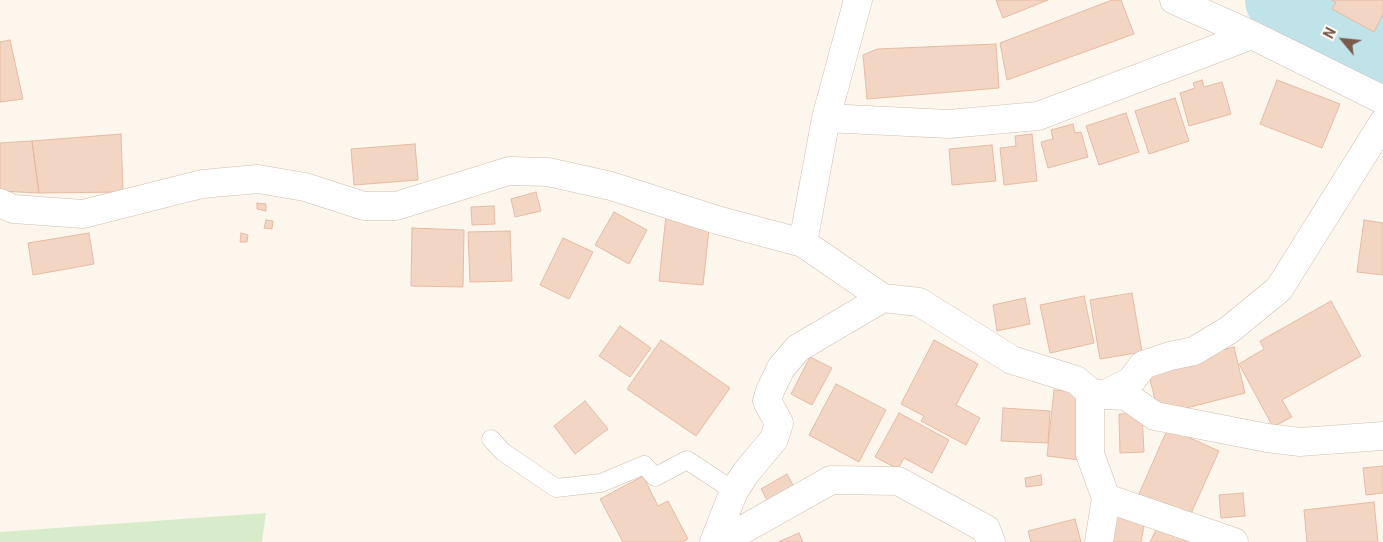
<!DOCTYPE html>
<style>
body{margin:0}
#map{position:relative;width:1383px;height:542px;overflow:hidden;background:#fdf6ec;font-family:Roboto,sans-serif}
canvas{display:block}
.north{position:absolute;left:1318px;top:15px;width:50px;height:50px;-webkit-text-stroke:4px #fffaf3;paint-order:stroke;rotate:298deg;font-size:14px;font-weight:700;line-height:20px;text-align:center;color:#7a5c4d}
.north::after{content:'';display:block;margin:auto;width:18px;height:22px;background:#7a5c4d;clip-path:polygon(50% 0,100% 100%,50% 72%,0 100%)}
</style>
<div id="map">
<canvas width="1383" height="542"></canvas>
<div class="north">N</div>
</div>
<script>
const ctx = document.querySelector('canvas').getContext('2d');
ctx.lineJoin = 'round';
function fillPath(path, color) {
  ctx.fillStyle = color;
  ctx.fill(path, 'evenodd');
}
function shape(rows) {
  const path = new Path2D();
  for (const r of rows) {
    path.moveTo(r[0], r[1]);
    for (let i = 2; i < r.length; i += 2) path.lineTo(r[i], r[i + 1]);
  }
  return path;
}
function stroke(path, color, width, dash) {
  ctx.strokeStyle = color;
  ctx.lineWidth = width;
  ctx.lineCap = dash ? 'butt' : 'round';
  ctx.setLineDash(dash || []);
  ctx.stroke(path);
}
const green = shape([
 [266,513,262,542,0,542,0,532]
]);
const river = shape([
 [1279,0,1383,51]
]);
const building = shape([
 [996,0,1048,0,1003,18,996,0],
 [1112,0,1121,0,1134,34,1007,80,1000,43,1112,0],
 [1332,0,1383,0,1383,14,1374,32,1332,9,1336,2,1332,0],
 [10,40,23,99,0,102,0,42,10,40],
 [996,44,999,88,867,99,863,55,877,49,996,44],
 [1202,80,1204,87,1222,82,1231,114,1189,126,1180,93,1195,88,1193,83,1202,80],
 [1277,80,1340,104,1322,148,1260,124,1277,80],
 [1175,98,1189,141,1149,154,1135,111,1175,98],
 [1126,113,1139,152,1099,165,1086,126,1126,113],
 [1073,124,1075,133,1081,132,1088,157,1048,168,1041,142,1053,139,1051,130,1073,124],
 [121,134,123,192,39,193,32,141,121,134],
 [1032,134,1037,181,1004,185,1000,148,1016,146,1015,136,1032,134],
 [32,141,39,193,0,191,0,143,32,141],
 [415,144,418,180,354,185,351,149,415,144],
 [992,145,996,181,952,185,949,149,992,145],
 [536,192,541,211,515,217,511,199,536,192],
 [257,203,266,204,266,211,257,209,257,203],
 [494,206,495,224,472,225,471,207,494,206],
 [614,212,647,230,629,264,595,245,614,212],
 [666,216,710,220,703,285,659,281,666,216],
 [266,220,273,221,272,229,264,228,266,220],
 [1364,220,1383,223,1383,275,1357,272,1364,220],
 [412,228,464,230,463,287,411,286,412,228],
 [510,231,512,281,470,282,468,232,510,231],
 [89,233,94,264,33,275,28,243,89,233],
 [241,233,248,235,247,242,240,242,241,233],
 [563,238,593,252,569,299,540,285,563,238],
 [1132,293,1142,352,1100,359,1090,300,1132,293],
 [1084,296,1094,343,1050,353,1040,305,1084,296],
 [1025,298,1030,324,997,331,993,305,1025,298],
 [1331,301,1361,356,1282,400,1292,417,1273,427,1239,364,1264,349,1260,341,1331,301],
 [620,326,651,348,630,377,599,356,620,326],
 [661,340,730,388,696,436,627,389,661,340],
 [934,340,978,364,956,405,980,418,966,445,921,421,924,416,901,404,934,340],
 [1234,347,1245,393,1159,415,1147,368,1234,347],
 [810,357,832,368,812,405,791,394,810,357],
 [836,384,886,410,859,462,809,435,836,384],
 [1054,390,1088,393,1080,460,1047,456,1054,390],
 [585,401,608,429,575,454,554,426,585,401],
 [1003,408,1050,411,1048,443,1001,441,1003,408],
 [899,413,949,440,932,473,904,458,898,469,875,457,899,413],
 [1142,413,1144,452,1120,453,1119,414,1142,413],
 [1168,428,1219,451,1189,518,1138,496,1168,428],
 [1383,466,1383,493,1366,495,1363,468,1383,466],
 [787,474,798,494,772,509,761,489,787,474],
 [1041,475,1042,485,1026,487,1025,478,1041,475],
 [643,476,658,506,668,501,688,539,682,542,623,542,600,499,643,476],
 [1243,493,1245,516,1221,518,1219,495,1243,493],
 [1374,502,1378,542,1307,542,1304,510,1374,502],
 [1111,514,1145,520,1141,542,1106,542,1111,514],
 [1075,519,1081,542,1031,542,1028,531,1075,519],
 [1158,526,1192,542,1150,542,1158,526],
 [799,533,803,542,778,542,799,533]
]);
const lane = shape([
 [491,439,503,452,556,488,601,483,644,465,655,477,687,460,734,491]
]);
const street = shape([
 [1174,0,1252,35,1383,100],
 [826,118,949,124,1038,116,1252,35],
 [0,203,13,209,83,214,202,184,258,179,305,187,364,206,396,206,509,171,548,172,611,186,717,220,803,243,883,298,919,302,1012,360,1076,380,1090,392,1104,395,1126,396,1155,416,1267,438,1300,442,1383,436],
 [803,243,826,118,858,0],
 [1090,392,1090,454,1106,498,1099,542],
 [1104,395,1131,381,1143,365,1170,356,1194,351,1229,330,1279,289,1383,123],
 [1106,498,1234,542],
 [714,542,734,491,745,474,774,439,779,423,767,401,770,391,781,368,798,348,883,298],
 [721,542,831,480,898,481,986,529,991,542]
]);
fillPath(green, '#d8ecc9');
stroke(river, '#bfe3e8', 68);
fillPath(building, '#f3d5c3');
stroke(building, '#e6bba3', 1);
stroke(lane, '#d1beb0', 19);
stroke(street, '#d1beb0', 29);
stroke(lane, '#fff', 18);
stroke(street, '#fff', 28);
</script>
